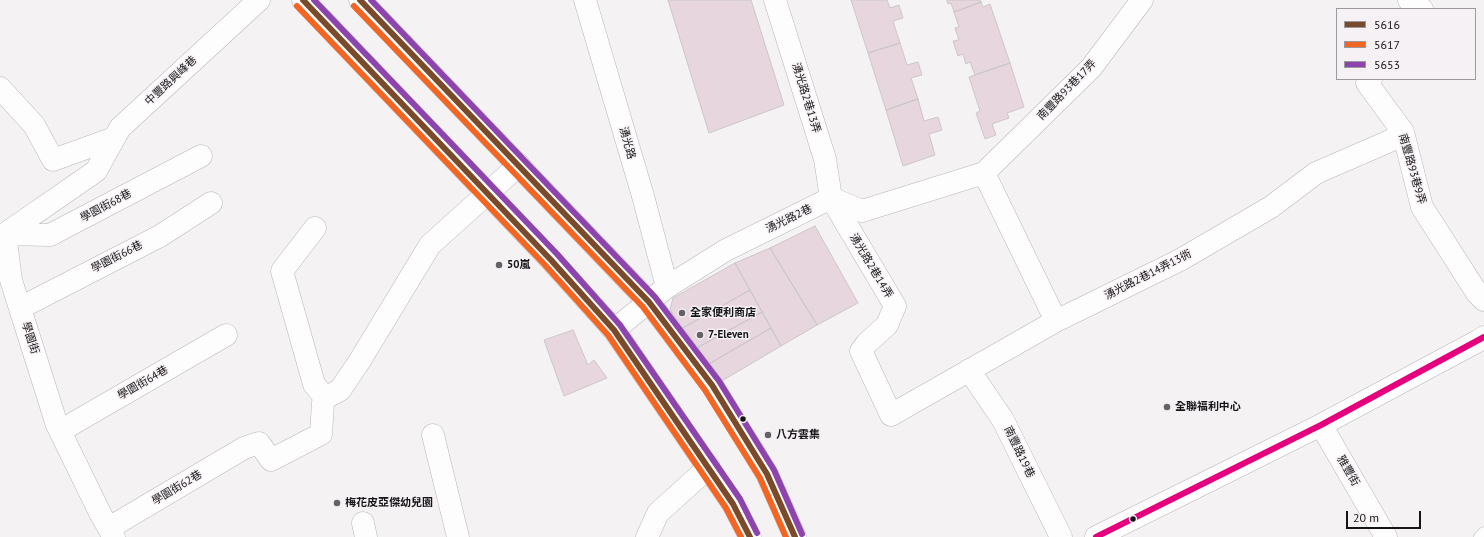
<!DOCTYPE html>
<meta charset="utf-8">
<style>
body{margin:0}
#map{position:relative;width:1484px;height:537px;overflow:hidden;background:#f5f2f4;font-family:"PT Sans",sans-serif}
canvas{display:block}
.legend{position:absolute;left:1336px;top:8px;width:140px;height:72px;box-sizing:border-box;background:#f6f1f5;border:1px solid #9c999c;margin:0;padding:5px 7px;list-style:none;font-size:12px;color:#161516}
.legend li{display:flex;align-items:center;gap:8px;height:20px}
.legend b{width:20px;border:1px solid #9c999c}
.scale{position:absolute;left:1346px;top:511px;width:75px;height:18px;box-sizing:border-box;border:2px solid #161516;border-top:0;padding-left:5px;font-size:12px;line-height:14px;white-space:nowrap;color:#161516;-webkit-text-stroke:3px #f6f1f5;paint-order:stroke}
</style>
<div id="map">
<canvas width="1484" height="537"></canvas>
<ul class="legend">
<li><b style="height:5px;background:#7a4b2a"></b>5616</li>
<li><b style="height:5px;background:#f26522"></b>5617</li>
<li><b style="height:5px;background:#8e44ad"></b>5653</li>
</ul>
<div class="scale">20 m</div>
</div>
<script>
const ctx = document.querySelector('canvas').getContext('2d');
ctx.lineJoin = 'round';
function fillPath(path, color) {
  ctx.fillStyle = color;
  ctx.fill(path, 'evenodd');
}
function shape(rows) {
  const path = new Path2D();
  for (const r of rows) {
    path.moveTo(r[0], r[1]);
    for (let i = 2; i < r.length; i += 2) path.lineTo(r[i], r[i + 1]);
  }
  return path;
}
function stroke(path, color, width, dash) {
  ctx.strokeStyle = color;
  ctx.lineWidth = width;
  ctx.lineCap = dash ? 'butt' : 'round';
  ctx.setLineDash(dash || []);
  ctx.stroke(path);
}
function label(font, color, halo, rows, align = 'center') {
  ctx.font = font + ' "PT Sans","Noto Sans TC",sans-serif';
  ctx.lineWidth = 3;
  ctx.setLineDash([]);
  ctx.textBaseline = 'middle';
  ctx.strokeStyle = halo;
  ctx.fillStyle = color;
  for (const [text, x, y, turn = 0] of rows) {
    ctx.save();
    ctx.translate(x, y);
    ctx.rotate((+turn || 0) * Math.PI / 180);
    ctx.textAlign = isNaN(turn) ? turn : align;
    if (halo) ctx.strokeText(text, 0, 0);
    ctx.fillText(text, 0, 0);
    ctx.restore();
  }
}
const building = shape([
 [668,0,751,0,784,105,709,133,668,0],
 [851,0,887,0,890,8,899,5,903,18,893,21,900,43,868,53,851,0],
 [947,0,980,0,981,2,954,12,951,3,948,4,947,0],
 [981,2,983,7,990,4,1010,63,975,75,970,62,966,64,963,54,958,56,953,41,959,40,955,28,959,27,954,12,981,2],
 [900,43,907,65,918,62,922,75,911,78,918,99,886,110,868,53,900,43],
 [1010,63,1024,107,1007,113,1009,118,992,124,996,135,985,139,976,113,980,111,969,77,1010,63],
 [918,99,924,121,938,117,942,130,929,134,935,155,903,166,886,110,918,99],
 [815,226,858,303,817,325,770,248,815,226],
 [770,248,817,325,781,346,735,263,770,248],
 [735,263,750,290,681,329,670,309,673,298,735,263],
 [750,290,762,312,695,349,681,329,750,290],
 [762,312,771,328,707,365,695,349,762,312],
 [771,328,781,346,720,382,707,365,771,328],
 [573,330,588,365,594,360,607,378,564,396,544,340,573,330]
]);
const lane = shape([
 [1480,537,1484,533]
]);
const street = shape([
 [585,0,643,196,667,287],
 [775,0,825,159,831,198,895,306,887,325,867,343,861,351,891,415,1056,321,1180,260,1271,207,1316,173,1392,140,1403,132],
 [1409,0,1422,9],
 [1371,79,1367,83,1403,132,1422,207,1477,293,1484,300],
 [0,88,34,125,53,160,114,138],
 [984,173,1056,321],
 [315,228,282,271,314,384,325,398,340,390,359,362,430,245,519,165],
 [5,234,50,235,201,156],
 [20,308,160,236,211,203],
 [614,330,667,287,726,250,831,198,862,211,984,173,1091,68,1142,0],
 [969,370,1003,420,1061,537],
 [1321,425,1386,537],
 [60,431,226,335],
 [433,435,458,537],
 [363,523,366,537],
 [109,528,244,448,259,443,271,460,321,434,323,403,325,398],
 [114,537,101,515,57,425,11,280,5,234,96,171,120,128,259,0],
 [647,537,658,513,709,467],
 [1096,537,1321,425,1478,341,1484,337]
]);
const secondary = shape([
 [303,0,551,260,614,330,733,504,750,537],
 [360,0,649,302,712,385,767,474,795,537]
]);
const bus1 = shape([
 [303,0,551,260,614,330,733,504,750,537],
 [360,0,649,302,712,385,767,474,795,537]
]);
const bus2 = shape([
 [297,6,545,265,608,335,726,508,741,537],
 [354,6,643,307,705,390,760,478,786,537]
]);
const bus3 = shape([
 [314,0,557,254,620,325,740,499,757,533],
 [371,0,655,297,719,381,774,470,802,534]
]);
const bus4 = shape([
 [1096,537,1321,425,1484,337]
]);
const markers = [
 [499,265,4,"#646264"],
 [682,313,4,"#646264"],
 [700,335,4,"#646264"],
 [1167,407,4,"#646264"],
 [743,419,3.5,"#161516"],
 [768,435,4,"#646264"],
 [337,503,4,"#646264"],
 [1133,519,3.5,"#161516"]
];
const streetNames = [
 ["中豐路興峰巷",171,81,-43],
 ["南豐路93巷17弄",1067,90,-46],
 ["湧光路2巷13弄",806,98,73],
 ["湧光路",627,143,74],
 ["南豐路93巷9弄",1412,169,74],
 ["學園街68巷",106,206,-28],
 ["湧光路2巷",789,219,-26],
 ["學園街66巷",117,257,-27],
 ["湧光路2巷14弄",871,266,59],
 ["湧光路2巷14弄13衖",1148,275,-27],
 ["學園街",30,338,72],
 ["學園街64巷",143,383,-30],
 ["南豐路19巷",1019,452,64],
 ["雅豐街",1348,471,60],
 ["學園街62巷",177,488,-31]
];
const poiNames = [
 ["50嵐",507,265],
 ["全家便利商店",690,313],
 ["7-Eleven",708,335],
 ["全聯福利中心",1175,407],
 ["八方雲集",776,435],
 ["梅花皮亞傑幼兒園",345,503]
];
fillPath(building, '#e7d6de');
stroke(building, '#c9c7c8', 1);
stroke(lane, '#b8b6b8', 13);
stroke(street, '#b8b6b8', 23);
stroke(secondary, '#b8b6b8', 23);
stroke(lane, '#fefdfd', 12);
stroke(street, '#fefdfd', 22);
stroke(secondary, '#fefdfd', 22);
stroke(bus1, '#7a4b2a', 6);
stroke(bus2, '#f26522', 6);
stroke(bus3, '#8e44ad', 6);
stroke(bus4, '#e5007d', 6);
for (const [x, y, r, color] of markers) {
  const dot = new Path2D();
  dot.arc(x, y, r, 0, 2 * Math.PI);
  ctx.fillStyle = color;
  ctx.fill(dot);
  stroke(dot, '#f6f1f5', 1.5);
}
label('11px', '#161516', '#f6f1f5', streetNames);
label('bold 11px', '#161516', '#f6f1f5', poiNames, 'left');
</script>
